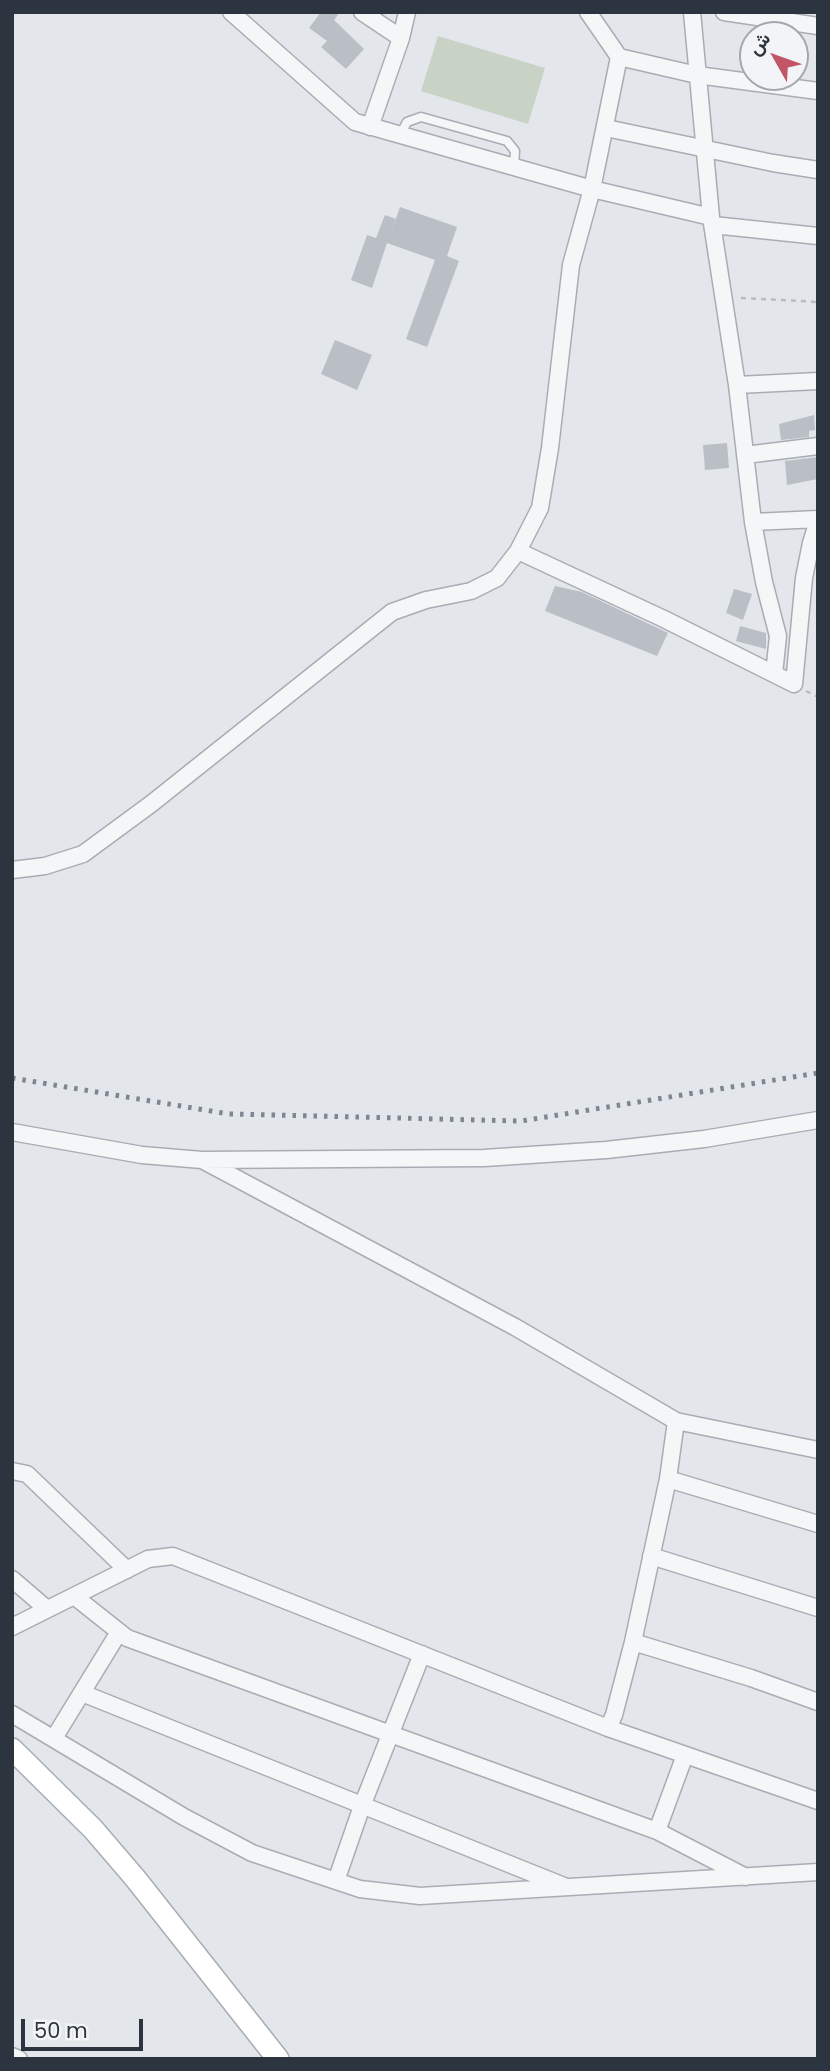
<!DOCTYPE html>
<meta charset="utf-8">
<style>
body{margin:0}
#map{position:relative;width:830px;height:2071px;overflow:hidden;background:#e3e6ea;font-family:Poppins,Vazirmatn,sans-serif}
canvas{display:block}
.frame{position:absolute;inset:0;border:14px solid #2c3440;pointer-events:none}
.north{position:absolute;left:739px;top:21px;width:70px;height:70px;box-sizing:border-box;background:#f2f4f7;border:2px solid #a3a7ae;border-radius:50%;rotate:310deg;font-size:19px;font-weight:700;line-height:28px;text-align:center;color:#2c3440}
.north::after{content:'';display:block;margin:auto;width:24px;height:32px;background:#c25567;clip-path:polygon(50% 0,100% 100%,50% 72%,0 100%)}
.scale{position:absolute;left:21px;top:2019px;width:122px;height:32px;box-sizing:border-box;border:4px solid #2c3440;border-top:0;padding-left:9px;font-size:21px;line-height:24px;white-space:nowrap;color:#2c3440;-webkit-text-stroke:5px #f2f4f7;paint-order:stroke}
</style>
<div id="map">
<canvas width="830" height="2071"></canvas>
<div class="frame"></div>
<div class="north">ش</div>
<div class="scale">50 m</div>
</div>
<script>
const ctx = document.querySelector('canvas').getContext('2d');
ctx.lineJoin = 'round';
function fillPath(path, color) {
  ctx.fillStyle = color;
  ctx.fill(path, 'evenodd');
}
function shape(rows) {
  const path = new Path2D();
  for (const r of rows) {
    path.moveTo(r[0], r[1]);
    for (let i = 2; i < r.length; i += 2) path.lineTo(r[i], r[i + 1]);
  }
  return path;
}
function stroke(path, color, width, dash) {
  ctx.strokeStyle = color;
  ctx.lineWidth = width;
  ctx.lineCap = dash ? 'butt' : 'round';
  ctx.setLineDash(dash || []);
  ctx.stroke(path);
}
const green = shape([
 [438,36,545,68,528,124,421,91]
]);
const building = shape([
 [321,12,340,12,334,20,364,49,346,69,321,47,327,41,309,28],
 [400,207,457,227,447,256,459,261,427,347,406,339,435,260,387,243,372,288,351,280,367,235,376,238,385,215,396,219,390,235],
 [335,340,372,355,357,390,321,374],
 [814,415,815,430,809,431,809,437,781,440,779,424],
 [727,443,729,468,705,470,703,445],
 [818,457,818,479,787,485,785,461],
 [555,586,582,592,668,633,657,656,545,611],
 [734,589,752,594,743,620,726,613],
 [740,626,766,633,766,649,736,641]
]);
const path = shape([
 [741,298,818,302],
 [806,691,818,697]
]);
const lane = shape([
 [400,135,407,122,421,117,507,141,515,151,514,167]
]);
const street = shape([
 [231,12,355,122,592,189,711,217],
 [362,12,401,38],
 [588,12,619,57,697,75,818,91],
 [692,12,711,217,737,385,753,522,764,582,778,636,774,674],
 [724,12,818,26],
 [370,127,401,38,407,12],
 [606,128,773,163,818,170],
 [713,225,818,236],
 [737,385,818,381],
 [745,455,818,446],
 [753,522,818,519],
 [518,551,664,619,794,684,804,578,811,543,818,521],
 [12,870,45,866,83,854,151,804,392,612,426,600,471,591,497,578,518,551,540,508,550,448,571,265,592,189,619,57],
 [12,1132,142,1155,202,1160,484,1158,606,1150,704,1139,818,1120],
 [204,1161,515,1327,676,1421,818,1450],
 [12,1471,27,1474,127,1570],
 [668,1479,676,1421],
 [818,1524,668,1479,633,1642,751,1678,818,1702],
 [651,1556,818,1608],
 [12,1579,47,1609],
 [74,1596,127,1638,657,1831,746,1877],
 [12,1627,148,1559,173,1556,608,1728,818,1801],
 [82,1693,564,1886],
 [12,1714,184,1817,252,1853,360,1889,420,1896,818,1872],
 [608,1728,614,1715,633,1642],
 [54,1738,119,1632],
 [657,1831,685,1755],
 [336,1881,362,1806,422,1654],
 [12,2056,19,2059]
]);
const secondary = shape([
 [12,1749,93,1829,135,1878,278,2059]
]);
const rail = shape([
 [12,1078,229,1114,521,1121,818,1073]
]);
fillPath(green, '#c8d3c5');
fillPath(building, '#babfc6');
stroke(lane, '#a8adb4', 11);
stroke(street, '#a8adb4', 19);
stroke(secondary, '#a8adb4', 24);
stroke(path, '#b9bcc1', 2.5, [5, 5]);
stroke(lane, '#f5f6f8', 8);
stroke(street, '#f5f6f8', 16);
stroke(secondary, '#fff', 21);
stroke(rail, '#7e8692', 5, [3.5, 7]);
</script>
